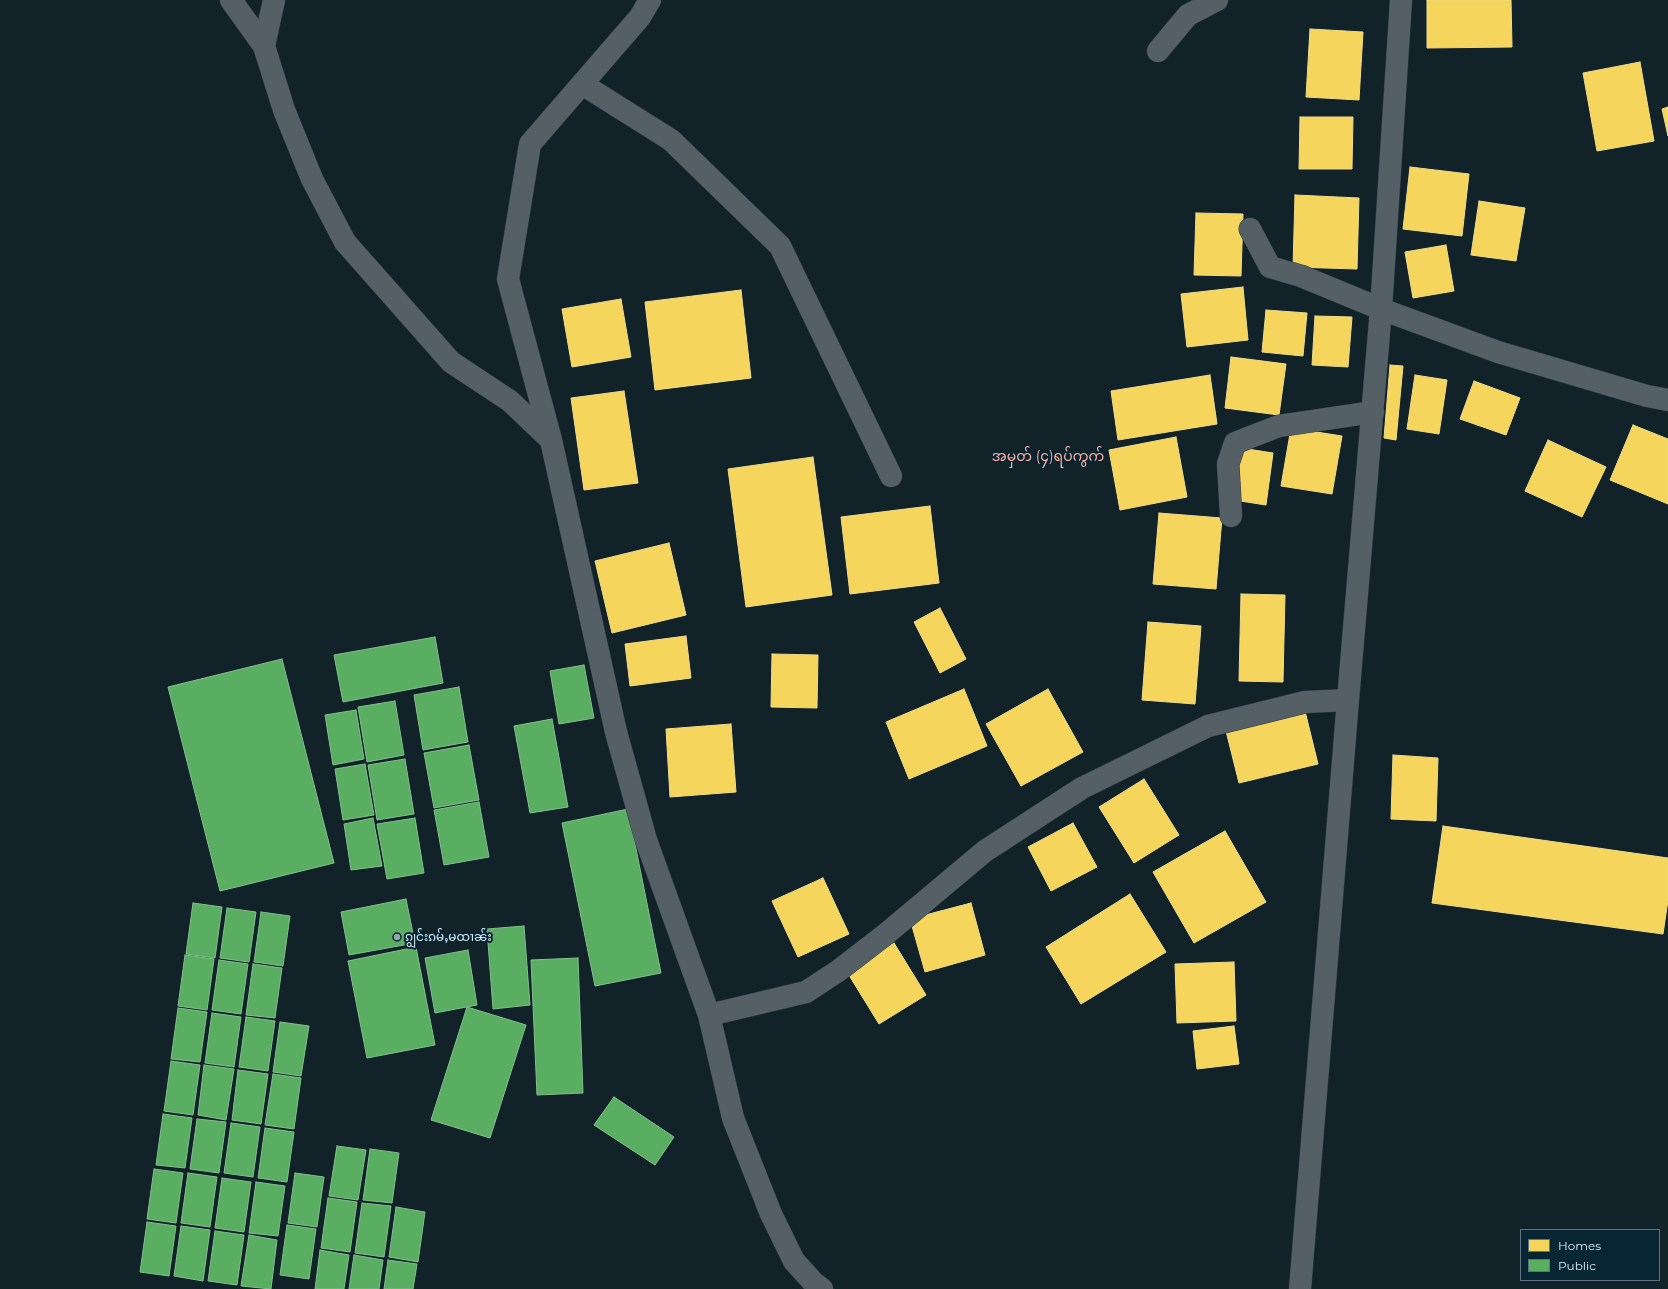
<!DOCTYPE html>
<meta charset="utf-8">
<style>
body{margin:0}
#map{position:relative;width:1668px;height:1289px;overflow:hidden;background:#122229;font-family:Montserrat,sans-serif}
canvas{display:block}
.legend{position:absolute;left:1520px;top:1229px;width:140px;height:52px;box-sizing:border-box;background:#082533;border:1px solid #5c7481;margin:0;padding:5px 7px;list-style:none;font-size:12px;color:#dbebf5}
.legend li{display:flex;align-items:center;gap:8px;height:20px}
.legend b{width:20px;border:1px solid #5c7481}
</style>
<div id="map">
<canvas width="1668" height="1289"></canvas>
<ul class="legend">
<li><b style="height:11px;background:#f6d55c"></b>Homes</li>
<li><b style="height:11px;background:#5aae61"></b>Public</li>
</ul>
</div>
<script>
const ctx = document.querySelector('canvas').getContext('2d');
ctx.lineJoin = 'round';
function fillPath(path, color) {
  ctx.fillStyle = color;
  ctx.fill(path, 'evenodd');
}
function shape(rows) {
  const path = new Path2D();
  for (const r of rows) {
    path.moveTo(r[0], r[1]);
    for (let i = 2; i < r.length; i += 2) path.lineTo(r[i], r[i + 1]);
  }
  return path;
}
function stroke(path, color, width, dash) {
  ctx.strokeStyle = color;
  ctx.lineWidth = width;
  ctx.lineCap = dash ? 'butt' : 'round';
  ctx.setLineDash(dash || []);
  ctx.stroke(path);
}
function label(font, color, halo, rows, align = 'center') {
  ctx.font = font + ' Montserrat,"Noto Sans Myanmar",sans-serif';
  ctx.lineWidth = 4;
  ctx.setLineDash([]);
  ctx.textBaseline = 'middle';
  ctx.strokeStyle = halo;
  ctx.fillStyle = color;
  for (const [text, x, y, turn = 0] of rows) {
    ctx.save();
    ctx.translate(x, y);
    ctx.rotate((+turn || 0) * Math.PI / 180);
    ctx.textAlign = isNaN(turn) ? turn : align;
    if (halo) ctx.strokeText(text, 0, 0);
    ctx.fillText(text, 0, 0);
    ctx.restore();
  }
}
const homes = shape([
 [1427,0,1511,0,1512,47,1427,48,1427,0],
 [1310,29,1363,32,1359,100,1306,97,1310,29],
 [1640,62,1654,141,1597,151,1583,73,1640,62],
 [1668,107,1668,136,1662,109,1668,107],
 [1300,117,1353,117,1352,169,1299,169,1300,117],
 [1410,167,1469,174,1462,236,1403,229,1410,167],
 [1295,195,1359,198,1357,269,1293,267,1295,195],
 [1479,201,1525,208,1516,261,1471,255,1479,201],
 [1196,213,1243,214,1241,276,1194,275,1196,213],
 [1446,245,1454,291,1413,298,1405,252,1446,245],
 [1243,287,1248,340,1187,347,1181,294,1243,287],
 [741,290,751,378,655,390,645,302,741,290],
 [621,299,631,357,572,367,562,309,621,299],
 [1266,310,1307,313,1303,356,1262,352,1266,310],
 [1315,316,1352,317,1348,367,1312,365,1315,316],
 [1231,357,1286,364,1279,415,1225,408,1231,357],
 [1390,365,1403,366,1396,440,1384,438,1390,365],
 [1210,375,1217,424,1118,440,1111,391,1210,375],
 [1415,375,1447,380,1439,434,1407,429,1415,375],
 [1474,381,1520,398,1506,435,1460,419,1474,381],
 [624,391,638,483,584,490,571,398,624,391],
 [1633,425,1668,439,1668,504,1610,480,1633,425],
 [1291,428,1342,436,1332,494,1281,486,1291,428],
 [1176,437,1187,497,1120,510,1109,450,1176,437],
 [1548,440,1606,467,1582,517,1525,491,1548,440],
 [1241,448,1273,453,1266,505,1234,500,1241,448],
 [813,457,832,595,746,607,728,469,813,457],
 [930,506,939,583,850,594,841,517,930,506],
 [1159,513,1222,518,1216,589,1153,584,1159,513],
 [669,543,686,615,612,633,595,561,669,543],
 [1241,594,1285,595,1283,682,1239,681,1241,594],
 [940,608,966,659,940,673,914,622,940,608],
 [1148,622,1201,626,1195,704,1142,700,1148,622],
 [686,636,691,678,630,686,625,644,686,636],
 [772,654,818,655,817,708,771,707,772,654],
 [964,689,987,746,909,779,886,722,964,689],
 [1048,689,1083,752,1021,786,986,724,1048,689],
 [1305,711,1318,764,1239,783,1226,731,1305,711],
 [731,724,736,792,670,797,666,729,731,724],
 [1393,755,1438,758,1436,821,1391,819,1393,755],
 [1144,779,1179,835,1134,863,1099,807,1144,779],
 [1073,823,1097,867,1051,891,1028,847,1073,823],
 [1443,826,1668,858,1668,900,1663,934,1432,903,1443,826],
 [1225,831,1266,902,1194,943,1153,872,1225,831],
 [823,878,849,934,798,957,772,901,823,878],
 [1130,894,1166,952,1081,1004,1046,947,1130,894],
 [971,903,985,955,925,972,910,919,971,903],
 [894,943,926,995,879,1024,847,972,894,943],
 [1234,962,1236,1021,1177,1023,1175,964,1234,962],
 [1234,1026,1239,1064,1197,1069,1193,1031,1234,1026]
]);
const public = shape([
 [435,637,443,683,343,702,334,655,435,637],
 [282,659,334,863,220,891,168,687,282,659],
 [584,665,594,718,559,724,550,671,584,665],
 [459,687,468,742,423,750,414,695,459,687],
 [395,701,404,755,367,762,358,707,395,701],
 [356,710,364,759,333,765,325,715,356,710],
 [552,719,568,807,530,813,514,726,552,719],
 [469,745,479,800,434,808,424,753,469,745],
 [405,759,414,814,377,820,368,765,405,759],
 [365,764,374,815,343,820,335,769,365,764],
 [479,802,489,857,444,865,434,810,479,802],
 [628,809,661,973,595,986,562,823,628,809],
 [373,818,382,866,351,870,344,824,373,818],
 [415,818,424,873,387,879,377,824,415,818],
 [406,899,415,943,349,955,341,912,406,899],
 [193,903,222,907,215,958,186,954,193,903],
 [227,908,256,912,249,962,220,958,227,908],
 [261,912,290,916,283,966,254,962,261,912],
 [524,926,530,1005,493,1009,487,929,524,926],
 [416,947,435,1045,367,1058,348,961,416,947],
 [468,950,477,1005,435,1013,425,958,468,950],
 [185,955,214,959,207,1010,178,1006,185,955],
 [578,958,583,1093,537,1095,531,960,578,958],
 [219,960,248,964,241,1014,212,1010,219,960],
 [253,964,282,968,275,1018,246,1015,253,964],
 [467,1007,526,1025,490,1138,431,1120,467,1007],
 [178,1008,207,1012,200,1062,171,1059,178,1008],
 [212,1013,241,1017,234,1067,205,1063,212,1013],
 [246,1017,275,1021,268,1071,239,1067,246,1017],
 [280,1022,309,1026,301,1076,273,1072,280,1022],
 [171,1061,200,1065,193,1115,164,1111,171,1061],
 [204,1065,234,1069,226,1120,198,1115,204,1065],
 [238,1070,268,1074,261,1124,232,1120,238,1070],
 [273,1074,301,1078,294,1129,265,1125,273,1074],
 [614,1097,674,1137,655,1165,594,1125,614,1097],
 [163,1114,192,1118,185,1168,156,1165,163,1114],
 [197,1119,226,1122,219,1173,190,1169,197,1119],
 [231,1123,260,1127,253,1177,224,1173,231,1123],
 [265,1128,294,1132,287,1182,258,1178,265,1128],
 [337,1146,366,1150,358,1200,329,1196,337,1146],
 [370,1149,399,1153,392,1203,363,1200,370,1149],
 [154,1169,183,1173,176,1223,147,1219,154,1169],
 [188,1173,217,1177,210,1227,181,1223,188,1173],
 [295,1173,324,1177,317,1227,288,1223,295,1173],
 [222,1178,251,1182,244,1232,215,1228,222,1178],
 [256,1182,285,1186,278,1236,249,1233,256,1182],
 [328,1198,357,1202,350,1252,321,1248,328,1198],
 [362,1203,391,1206,384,1257,355,1253,362,1203],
 [396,1207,425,1212,418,1262,389,1257,396,1207],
 [147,1222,176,1226,169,1276,140,1272,147,1222],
 [287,1225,316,1229,309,1279,280,1275,287,1225],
 [181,1226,210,1230,203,1281,174,1276,181,1226],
 [215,1231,244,1235,237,1285,208,1281,215,1231],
 [249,1235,277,1240,271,1289,241,1286,249,1235],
 [320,1250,349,1255,344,1289,315,1289,320,1250],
 [354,1255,383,1260,379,1289,349,1289,354,1255],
 [388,1260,417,1264,413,1289,384,1289,388,1260]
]);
const minor = shape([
 [231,0,264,46,284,110,312,179,345,242,451,362,510,401,551,440,616,732,646,840,709,1015,733,1118,771,1214,794,1261,813,1282,822,1289],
 [264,46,274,0],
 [1158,51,1188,15,1217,0],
 [582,84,671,140,780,246,891,476],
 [1250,229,1270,267,1301,276,1381,309,1498,352,1647,396,1668,400],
 [551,440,508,279,530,144,640,17,650,0],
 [1231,516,1228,464,1235,443,1279,426,1373,412],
 [709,1015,806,992,838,971,886,934,985,851,1082,788,1208,726,1305,702,1348,700],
 [1300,1289,1348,700,1381,309,1401,0]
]);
const markers = [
 [397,937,4,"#95a5ae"]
];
const poiNames = [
 ["ၵျွင်းၵမ်ႇမထၢၼ်း",405,937]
];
const quarterNames = [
 ["အမှတ် (၄)ရပ်ကွက်",1048,457]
];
fillPath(homes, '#f6d55c');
stroke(homes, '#eedc8a', 1);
fillPath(public, '#5aae61');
stroke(public, '#81c08d', 1);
stroke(minor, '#313c42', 23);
stroke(minor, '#556066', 22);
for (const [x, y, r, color] of markers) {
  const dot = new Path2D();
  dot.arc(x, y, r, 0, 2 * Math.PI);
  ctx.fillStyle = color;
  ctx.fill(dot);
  stroke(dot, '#082533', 1.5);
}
label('12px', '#dbebf5', '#082533', poiNames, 'left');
label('14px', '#ffae9b', '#082533', quarterNames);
</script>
